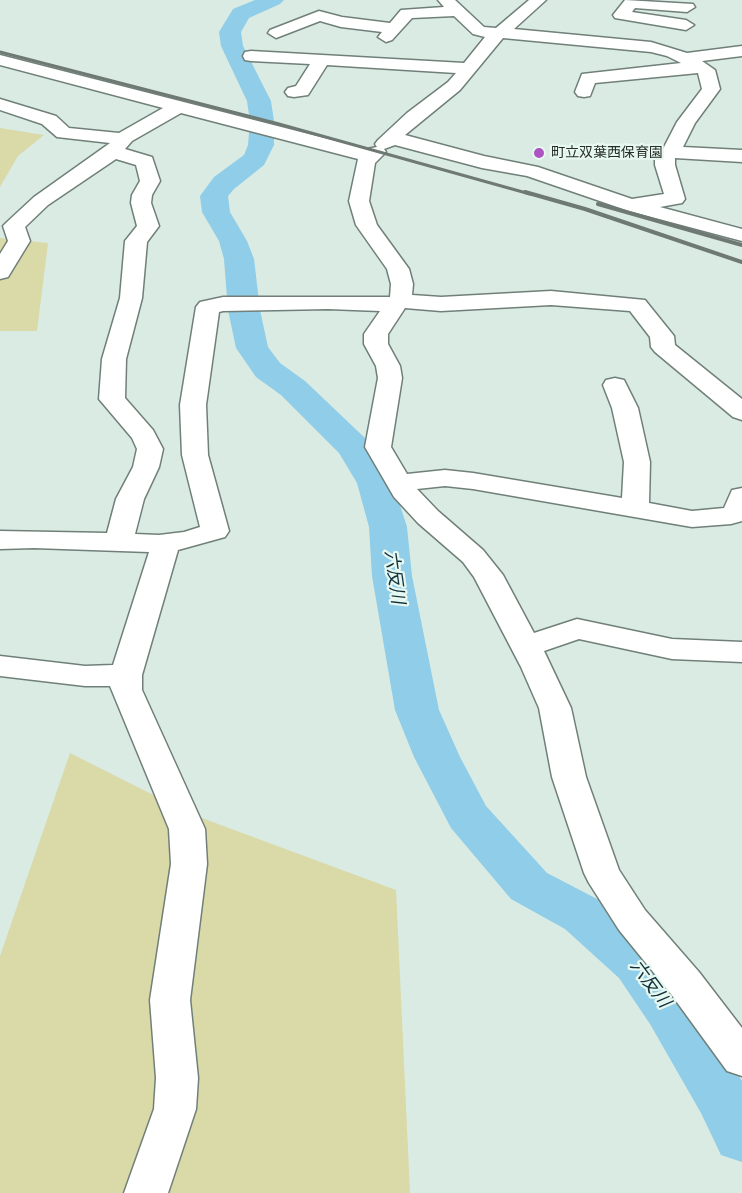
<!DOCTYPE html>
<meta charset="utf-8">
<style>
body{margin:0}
canvas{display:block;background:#d9ebe3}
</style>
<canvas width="742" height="1193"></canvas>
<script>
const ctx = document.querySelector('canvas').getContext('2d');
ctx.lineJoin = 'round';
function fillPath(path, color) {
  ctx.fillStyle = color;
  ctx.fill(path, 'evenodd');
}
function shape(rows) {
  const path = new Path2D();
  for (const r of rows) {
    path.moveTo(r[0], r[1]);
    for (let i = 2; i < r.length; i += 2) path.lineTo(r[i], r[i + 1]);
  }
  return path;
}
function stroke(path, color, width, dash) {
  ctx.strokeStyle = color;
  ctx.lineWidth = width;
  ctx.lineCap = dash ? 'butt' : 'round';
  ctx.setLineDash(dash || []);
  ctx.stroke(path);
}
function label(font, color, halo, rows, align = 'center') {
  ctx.font = font + ' "Noto Sans","Noto Sans JP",sans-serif';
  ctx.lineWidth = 4.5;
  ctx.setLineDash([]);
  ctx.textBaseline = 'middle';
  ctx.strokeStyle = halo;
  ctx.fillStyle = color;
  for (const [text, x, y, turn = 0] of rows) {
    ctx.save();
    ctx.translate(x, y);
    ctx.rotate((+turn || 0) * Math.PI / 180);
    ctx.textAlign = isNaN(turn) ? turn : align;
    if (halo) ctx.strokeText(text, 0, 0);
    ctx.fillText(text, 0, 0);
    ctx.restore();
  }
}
const green = shape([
 [0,128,44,135,18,156,0,187],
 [0,238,48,243,37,331,0,331],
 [70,753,191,814,396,890,410,1193,0,1193,0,956]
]);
const river = shape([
 [255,0,284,0,280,4,249,18,241,32,243,46,271,101,274,121,274,145,264,165,234,189,228,196,230,212,247,241,254,259,260,310,268,347,280,363,305,381,366,439,393,483,407,527,412,576,439,710,460,757,486,806,547,873,601,901,657,950,688,994,742,1081,742,1162,721,1155,701,1113,650,1024,619,978,565,929,511,899,451,828,414,757,395,710,372,576,369,527,357,483,339,453,281,395,256,377,236,348,228,310,224,259,219,241,202,212,200,196,214,177,244,155,248,145,250,121,247,101,221,46,219,32,233,9,255,0]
]);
const minor = shape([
 [438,0,455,0,484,27,496,28,529,0,546,0,514,29,651,42,687,53,742,46,742,56,702,61,715,70,720,89,695,123,683,147,742,150,742,162,675,158,675,165,685,199,682,203,660,207,742,229,742,241,629,211,527,176,482,168,395,145,384,149,386,152,375,163,369,201,377,225,409,269,413,284,412,295,441,297,551,291,645,300,674,336,675,345,742,399,742,420,733,417,655,352,651,347,650,337,630,311,551,305,441,311,405,308,388,334,388,344,400,366,402,378,391,447,407,474,445,470,473,473,622,498,624,462,612,408,603,385,606,380,615,378,624,380,638,408,650,462,649,503,692,511,724,508,732,490,742,488,742,521,731,524,692,527,473,489,445,486,417,489,438,511,483,550,503,575,534,633,577,619,672,639,742,642,742,662,672,659,579,639,544,651,571,708,586,777,619,870,645,910,699,972,742,1028,742,1076,727,1071,671,994,619,930,589,883,584,873,552,777,539,708,521,667,474,577,463,562,418,523,394,497,365,447,378,378,376,366,364,344,364,334,380,311,328,309,223,311,219,312,206,405,208,455,229,531,225,537,178,550,142,675,142,690,205,829,207,864,190,1000,198,1078,196,1109,168,1193,124,1193,154,1109,156,1078,150,1000,171,864,169,829,110,686,85,686,0,676,0,656,85,666,113,665,149,552,34,548,0,549,0,531,107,533,116,499,133,467,137,449,132,438,99,399,102,359,120,298,125,241,137,226,131,203,132,195,140,181,136,165,116,159,48,205,25,227,30,241,8,277,0,279,0,254,8,241,3,226,7,222,34,197,110,143,57,137,42,124,0,110,0,99,56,116,69,128,119,133,163,108,0,65,0,55,367,149,377,147,375,144,378,140,407,113,448,82,456,73,327,65,308,95,294,97,288,96,285,92,288,88,296,86,310,64,251,61,245,60,243,56,245,52,251,51,464,63,485,37,473,34,454,16,412,18,392,40,386,42,378,37,382,32,341,27,320,21,276,38,268,33,270,30,319,11,342,17,390,23,401,10,444,7,438,0],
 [503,38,651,52,667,56,681,63,582,74,575,92,578,96,584,97,590,96,595,83,698,73,702,89,677,122,663,149,655,156,655,165,664,194,632,199,538,167,484,156,405,135,460,90,503,38],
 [181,113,358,159,349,201,356,225,387,269,391,284,390,297,223,297,200,302,196,307,180,405,182,455,200,527,184,532,159,535,135,534,144,499,159,467,163,449,153,430,125,398,126,359,142,298,147,242,159,226,151,203,152,195,160,181,152,157,125,149,132,141,181,113],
 [625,0,693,4,695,7,687,12,635,8,632,12,686,20,694,25,686,30,615,18,613,15,625,0]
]);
const railFar1 = shape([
 [0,52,279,124,530,194]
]);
const rail = shape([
 [525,192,585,209,742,262],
 [598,204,742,245]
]);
const markers = [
 [539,153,6,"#ac55c2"]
];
const farPoinames = [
 ["町立双葉西保育園",551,153]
];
const waterNames = [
 ["六反川",394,577,82],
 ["六反川",650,984,53]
];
fillPath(green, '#dad9a8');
fillPath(river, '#90cde8');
stroke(minor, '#708079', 3);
fillPath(minor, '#fff');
stroke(railFar1, '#6f7974', 3);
stroke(rail, '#6f7974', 4);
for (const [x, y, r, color] of markers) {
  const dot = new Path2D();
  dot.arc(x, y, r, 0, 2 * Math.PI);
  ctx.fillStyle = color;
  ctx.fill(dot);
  stroke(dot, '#e6f8f0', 2);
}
label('14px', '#262c29', '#e6f8f0', farPoinames, 'left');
label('italic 18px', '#13313d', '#e6f8f0', waterNames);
</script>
